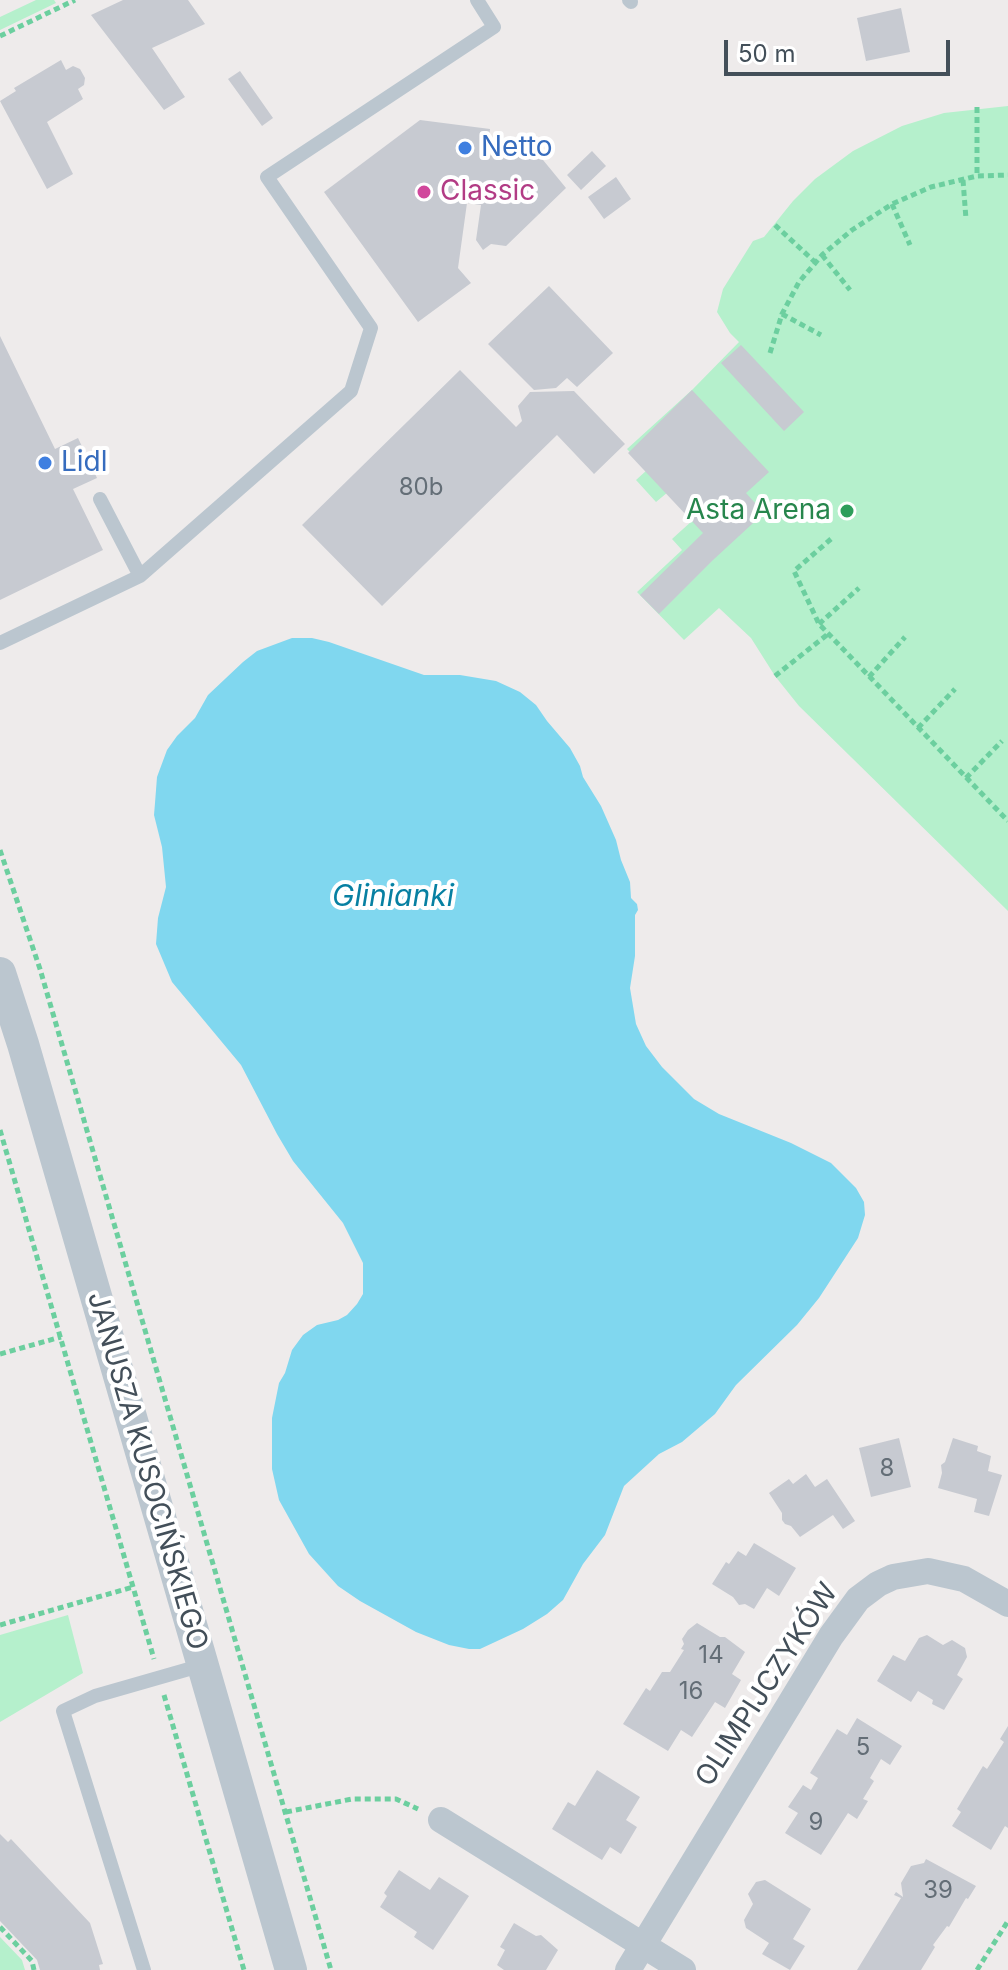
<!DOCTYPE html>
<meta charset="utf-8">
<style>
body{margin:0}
#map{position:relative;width:1008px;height:1970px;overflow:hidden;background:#eeebeb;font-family:Inter,sans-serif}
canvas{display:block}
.scale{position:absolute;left:724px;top:40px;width:226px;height:36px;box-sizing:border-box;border:4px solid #434f59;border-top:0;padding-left:10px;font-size:24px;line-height:28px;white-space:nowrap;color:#434f59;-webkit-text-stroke:6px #fff;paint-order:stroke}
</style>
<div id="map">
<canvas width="1008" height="1970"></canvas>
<div class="scale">50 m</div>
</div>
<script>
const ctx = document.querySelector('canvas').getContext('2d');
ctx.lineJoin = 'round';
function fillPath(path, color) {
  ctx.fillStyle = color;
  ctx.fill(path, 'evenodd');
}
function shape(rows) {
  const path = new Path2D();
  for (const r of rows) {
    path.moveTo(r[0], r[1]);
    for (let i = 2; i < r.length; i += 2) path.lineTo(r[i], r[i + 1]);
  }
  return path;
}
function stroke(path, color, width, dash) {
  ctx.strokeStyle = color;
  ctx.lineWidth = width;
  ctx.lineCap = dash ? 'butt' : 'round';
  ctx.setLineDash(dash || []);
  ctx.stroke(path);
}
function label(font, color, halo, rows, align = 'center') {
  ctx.font = font + ' Inter,sans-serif';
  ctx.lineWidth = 8;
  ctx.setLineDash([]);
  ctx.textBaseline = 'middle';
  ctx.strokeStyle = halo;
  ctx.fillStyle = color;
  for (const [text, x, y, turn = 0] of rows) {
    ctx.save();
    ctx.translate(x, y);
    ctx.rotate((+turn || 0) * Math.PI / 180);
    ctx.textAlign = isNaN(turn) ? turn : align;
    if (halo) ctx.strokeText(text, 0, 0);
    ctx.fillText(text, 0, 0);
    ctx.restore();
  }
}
const green = shape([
 [36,0,54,0,56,3,0,30,0,17],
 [1008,106,1008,911,799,706,775,676,751,638,719,608,684,640,637,592,682,550,672,539,693,520,668,492,656,502,636,480,647,470,627,449,693,389,739,342,730,333,717,312,723,289,753,241,764,237,793,201,815,179,853,151,902,126,944,113],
 [68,1615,83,1673,0,1722,0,1635],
 [0,1937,22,1960,25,1970,0,1970]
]);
const water = shape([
 [292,638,312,638,329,642,424,675,460,675,496,681,520,692,536,705,547,721,570,748,580,766,583,777,601,806,616,840,621,860,630,882,631,898,637,904,638,910,635,915,635,956,630,988,636,1024,646,1046,662,1067,694,1099,719,1114,791,1143,831,1163,856,1188,864,1202,865,1215,858,1238,819,1298,797,1325,736,1385,715,1414,682,1442,659,1454,624,1486,605,1535,583,1564,563,1600,547,1614,523,1629,480,1649,469,1649,449,1645,416,1632,360,1601,338,1586,309,1554,279,1500,272,1469,272,1418,279,1383,285,1373,292,1350,303,1335,317,1325,338,1320,347,1315,357,1304,363,1294,363,1263,343,1223,293,1161,277,1134,241,1065,172,982,156,944,158,918,166,887,162,847,154,815,155,803,157,777,167,750,177,736,195,718,208,695,243,662,257,651]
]);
const building = shape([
 [123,0,188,0,205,24,152,48,185,97,164,110,91,15],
 [901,8,910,52,866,61,857,18],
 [61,60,66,70,73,66,80,69,85,78,84,85,78,89,83,99,47,122,73,174,47,189,0,101,16,91,14,88],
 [240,71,273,118,262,126,228,79],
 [420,120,490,129,487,155,501,156,525,138,566,188,506,246,491,244,483,250,476,240,481,205,467,203,458,268,471,283,418,322,324,192],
 [592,151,606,166,581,190,567,175],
 [616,177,631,199,604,219,588,197],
 [549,286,613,353,577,387,567,378,556,388,534,390,488,344],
 [0,336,55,449,78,438,97,478,73,489,103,550,0,600],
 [741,345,804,412,784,431,721,363],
 [460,370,516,427,522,421,518,406,530,392,574,391,625,444,594,474,557,435,382,606,302,525],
 [692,390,769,472,746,493,764,513,713,560,659,614,640,595,703,533,628,453],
 [899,1438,911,1487,871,1497,859,1448],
 [953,1438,978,1446,977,1451,991,1456,988,1471,1002,1475,989,1516,974,1512,977,1499,938,1488,942,1473,941,1465,945,1462],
 [806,1474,815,1487,827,1479,855,1521,843,1529,833,1515,800,1537,791,1526,785,1524,782,1520,782,1513,769,1493,789,1479,793,1484],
 [754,1543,796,1568,779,1596,767,1588,754,1609,745,1604,739,1605,733,1597,712,1584,726,1562,729,1564,738,1551,746,1556],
 [697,1623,720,1637,725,1637,745,1652,732,1674,741,1680,725,1708,715,1702,692,1737,681,1730,668,1751,623,1724,646,1688,650,1691,662,1672,670,1672,684,1650,681,1649,684,1644,682,1639,688,1630],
 [927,1635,943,1645,952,1640,965,1648,967,1657,957,1675,963,1679,944,1710,932,1704,933,1700,918,1691,911,1702,877,1681,893,1655,905,1661,919,1638],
 [857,1718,902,1746,890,1765,881,1759,870,1778,874,1781,863,1799,868,1801,857,1819,848,1813,821,1855,785,1833,798,1813,788,1807,803,1785,811,1790,818,1778,810,1773,837,1729,847,1735],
 [1008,1726,1008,1828,1005,1826,991,1850,952,1826,961,1812,957,1809,983,1766,987,1769,1004,1742,1000,1739],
 [597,1770,640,1797,626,1820,637,1827,621,1854,610,1847,602,1860,552,1829,568,1802,575,1806],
 [0,1834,8,1842,11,1839,90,1923,103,1964,99,1965,100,1970,40,1970,37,1960,0,1921],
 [926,1859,976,1886,968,1899,966,1898,949,1927,947,1926,933,1945,935,1947,921,1970,857,1970,901,1898,894,1895,896,1892,903,1897,901,1883,911,1866,924,1863],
 [399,1870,430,1890,439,1877,469,1896,433,1950,414,1937,417,1932,380,1907,387,1896,384,1893],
 [765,1880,811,1909,793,1939,805,1946,790,1970,762,1954,769,1943,746,1928,744,1920,753,1904,748,1894,756,1882],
 [514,1923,536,1936,541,1935,558,1950,546,1970,504,1970,497,1965,505,1950,500,1947]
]);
const path = shape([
 [0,36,75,0],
 [977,107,977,176],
 [963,180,966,219],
 [892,204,910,245],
 [775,225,816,263],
 [822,255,850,290],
 [782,314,821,335],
 [770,353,782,314,799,282,822,255,852,230,892,204,931,187,977,176,1008,175],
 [831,539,794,571,819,624,1008,821],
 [819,624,859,588],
 [775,676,828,634],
 [869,677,905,637],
 [918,728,955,689],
 [966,778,1002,741],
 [0,850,40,969,331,1970],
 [0,1130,154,1659],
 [0,1354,61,1337],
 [0,1625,133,1587],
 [164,1695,244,1970],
 [286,1812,352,1799,396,1799,418,1809],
 [0,1927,32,1961,34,1970],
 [977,1970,1008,1921]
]);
const service = shape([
 [629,0,631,2],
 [100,499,140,576],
 [0,643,140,576,351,391,371,328,267,177,494,27,477,0],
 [144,1970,63,1711,95,1696,203,1665]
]);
const minor = shape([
 [441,1820,683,1970],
 [628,1970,831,1636,858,1599,878,1584,893,1577,928,1571,964,1579,1008,1604]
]);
const tertiary = shape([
 [0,973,23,1044,291,1970]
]);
const markers = [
 [465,148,8,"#3f7fe0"],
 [424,192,8,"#d1479c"],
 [45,463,8,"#3f7fe0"],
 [847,511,8,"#2e9e5b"]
];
const numberNames = [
 ["80b",421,488],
 ["8",887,1469],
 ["14",711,1656],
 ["16",691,1692],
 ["5",863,1748],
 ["9",816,1823],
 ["39",938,1891]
];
const shopNames = [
 ["Netto",481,148],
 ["Lidl",61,463]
];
const hotelNames = [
 ["Classic",440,192]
];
const leisureNames = [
 ["Asta Arena",831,511]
];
const streetNames = [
 ["JANUSZA KUSOCIŃSKIEGO",147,1471,74],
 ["OLIMPIJCZYKÓW",767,1685,-57]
];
const waterNames = [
 ["Glinianki",393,897]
];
fillPath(green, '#b5f0cc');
fillPath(water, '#80d7ef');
fillPath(building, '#c7cad1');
stroke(path, '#6ccf9f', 5, [6, 4]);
stroke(service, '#bbc6cf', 14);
stroke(minor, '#bbc6cf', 26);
stroke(tertiary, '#bbc6cf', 32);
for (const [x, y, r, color] of markers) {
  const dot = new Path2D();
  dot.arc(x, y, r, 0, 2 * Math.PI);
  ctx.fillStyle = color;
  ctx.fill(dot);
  stroke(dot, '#fff', 3);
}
label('24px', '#646e77', null, numberNames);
label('28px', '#366cbe', '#fff', shopNames, 'left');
label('28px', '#b23c85', '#fff', hotelNames, 'left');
label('28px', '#27864d', '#fff', leisureNames, 'right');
label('28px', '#434f59', '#fff', streetNames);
label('italic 30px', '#0780a2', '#fff', waterNames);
</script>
